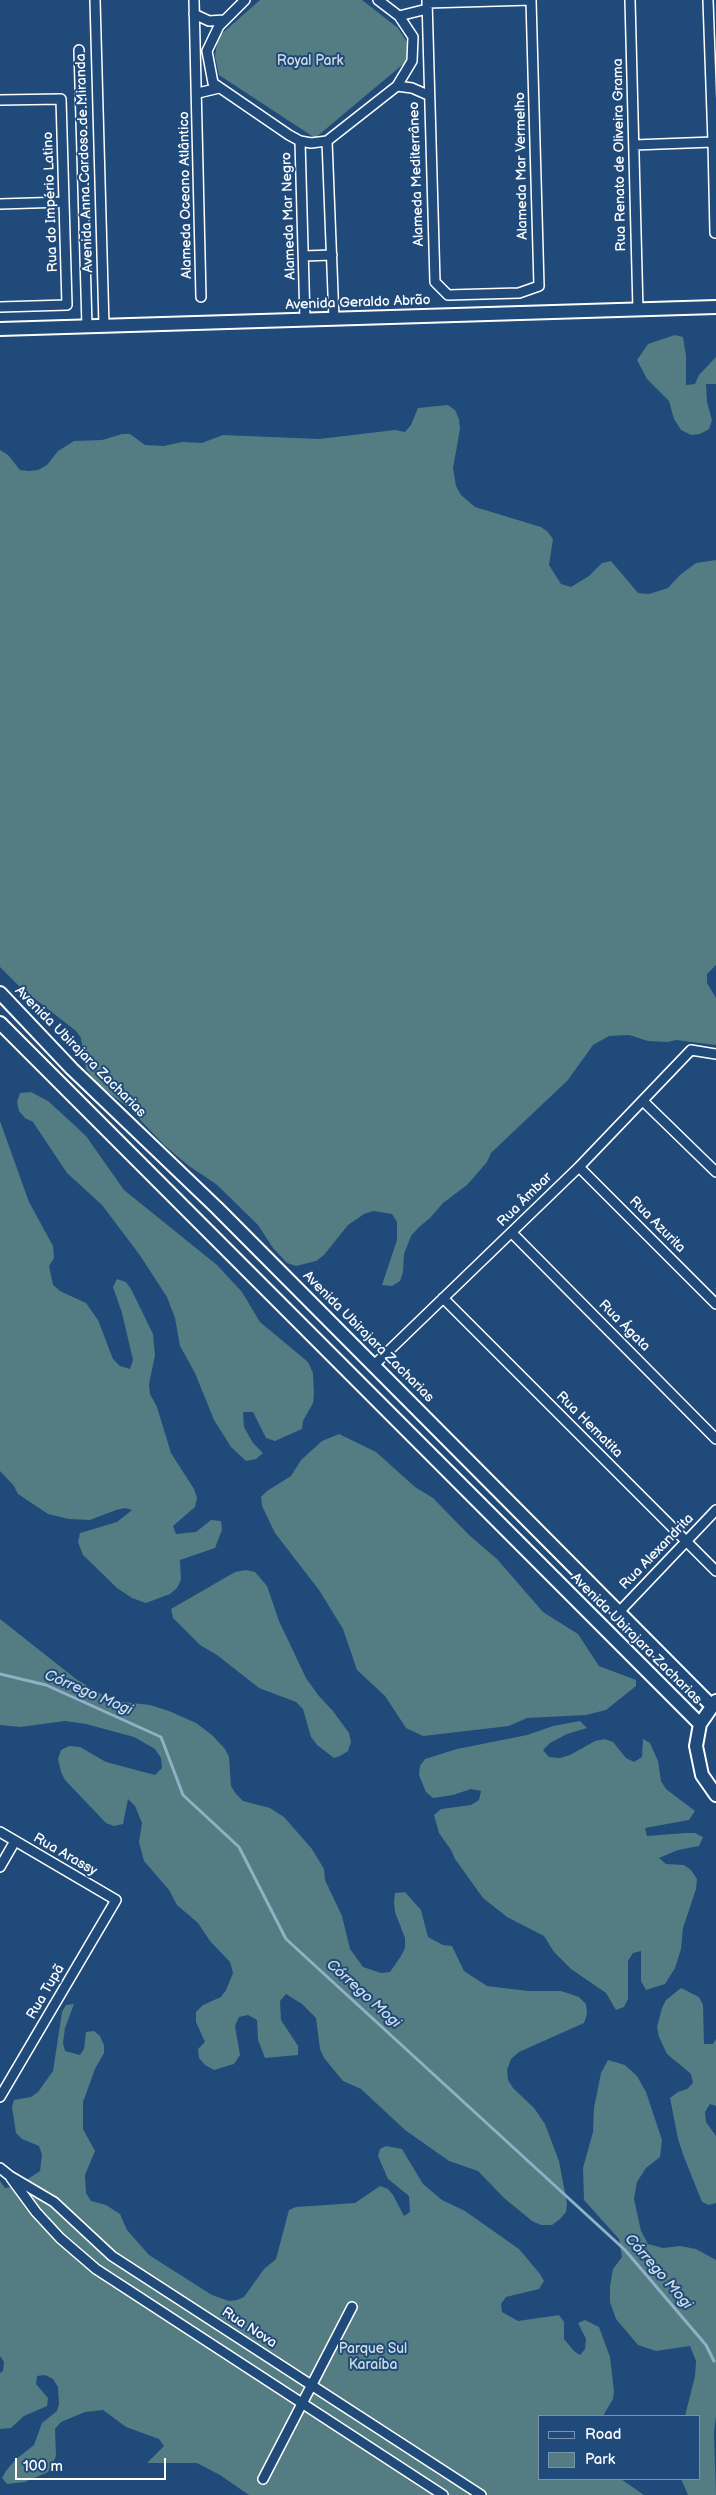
<!DOCTYPE html>
<meta charset="utf-8">
<style>
body{margin:0}
#map{position:relative;width:716px;height:2495px;overflow:hidden;background:#1f4a7a;font-family:"Balsamiq Sans",sans-serif}
canvas{display:block}
.legend{position:absolute;left:538px;top:2415px;width:162px;height:65px;box-sizing:border-box;background:#1f4a7a;border:1px solid #7992af;margin:0;padding:6px 9px;list-style:none;font-size:15px;color:#fff}
.legend li{display:flex;align-items:center;gap:10px;height:25px}
.legend b{width:25px;border:1px solid #7992af}
.scale{position:absolute;left:15px;top:2458px;width:151px;height:22px;box-sizing:border-box;border:2px solid #fff;border-top:0;padding-left:6px;font-size:15px;line-height:18px;white-space:nowrap;color:#fff;-webkit-text-stroke:4px #1f4a7a;paint-order:stroke}
</style>
<div id="map">
<canvas width="716" height="2495"></canvas>
<ul class="legend">
<li><b style="height:6px;background:#1f4a7a"></b>Road</li>
<li><b style="height:14px;background:#537c83"></b>Park</li>
</ul>
<div class="scale">100 m</div>
</div>
<script>
const ctx = document.querySelector('canvas').getContext('2d');
ctx.lineJoin = 'round';
function fillPath(path, color) {
  ctx.fillStyle = color;
  ctx.fill(path, 'evenodd');
}
function shape(rows) {
  const path = new Path2D();
  for (const r of rows) {
    path.moveTo(r[0], r[1]);
    for (let i = 2; i < r.length; i += 2) path.lineTo(r[i], r[i + 1]);
  }
  return path;
}
function stroke(path, color, width, dash) {
  ctx.strokeStyle = color;
  ctx.lineWidth = width;
  ctx.lineCap = dash ? 'butt' : 'round';
  ctx.setLineDash(dash || []);
  ctx.stroke(path);
}
function label(font, color, halo, rows, align = 'center') {
  ctx.font = font + ' "Balsamiq Sans",sans-serif';
  ctx.lineWidth = 4;
  ctx.setLineDash([]);
  ctx.textBaseline = 'middle';
  ctx.strokeStyle = halo;
  ctx.fillStyle = color;
  for (const [text, x, y, turn = 0] of rows) {
    ctx.save();
    ctx.translate(x, y);
    ctx.rotate((+turn || 0) * Math.PI / 180);
    ctx.textAlign = isNaN(turn) ? turn : align;
    if (halo) ctx.strokeText(text, 0, 0);
    ctx.fillText(text, 0, 0);
    ctx.restore();
  }
}
const green = shape([
 [260,0,362,0,398,28,409,45,407,61,315,138,219,75,215,56,218,37],
 [675,335,683,337,686,356,686,385,695,384,699,375,716,357,716,384,706,384,707,402,712,420,709,429,700,434,691,435,681,430,674,419,669,401,647,379,637,360,648,344],
 [448,405,455,410,459,419,460,429,453,468,456,486,461,495,475,507,541,527,548,532,553,539,549,565,561,584,571,587,589,576,602,563,611,561,638,593,649,594,668,588,680,575,696,563,716,560,716,965,707,974,707,983,716,998,716,1045,676,1040,668,1042,648,1041,629,1035,609,1036,593,1045,568,1080,491,1153,487,1162,467,1185,443,1203,430,1218,419,1227,411,1236,404,1254,403,1272,400,1281,392,1286,382,1285,397,1240,397,1222,392,1214,373,1211,364,1214,348,1225,324,1255,316,1261,296,1266,287,1263,273,1248,258,1225,216,1184,189,1166,164,1145,129,1108,97,1084,86,1069,81,1038,76,1031,21,988,0,967,0,450,8,455,20,470,29,471,38,470,47,465,58,451,74,441,102,440,122,434,130,434,145,445,164,446,182,442,202,443,223,435,319,439,395,430,405,432,411,425,418,408],
 [31,1092,48,1101,71,1122,86,1136,124,1190,217,1265,242,1292,260,1322,308,1362,313,1373,314,1394,313,1403,303,1421,302,1429,275,1441,266,1438,253,1412,243,1412,244,1427,253,1443,263,1453,256,1459,246,1461,231,1447,214,1420,195,1373,180,1346,175,1318,167,1297,139,1254,102,1205,67,1173,33,1122,25,1118,19,1111,17,1102,20,1093],
 [0,1121,29,1202,53,1246,54,1258,49,1266,53,1285,60,1291,86,1303,98,1320,113,1359,120,1366,130,1369,133,1360,122,1313,113,1287,117,1279,126,1282,131,1289,153,1334,155,1355,149,1384,150,1394,157,1407,171,1453,194,1489,197,1498,195,1507,173,1526,176,1534,196,1532,211,1520,221,1521,222,1530,215,1548,180,1560,181,1580,177,1588,170,1594,146,1603,132,1598,117,1588,83,1555,78,1542,80,1533,117,1522,132,1510,125,1508,116,1510,90,1520,69,1519,48,1514,18,1494,14,1486,0,1471],
 [339,1434,376,1452,415,1487,433,1498,469,1535,497,1559,543,1612,578,1634,599,1666,636,1680,636,1686,606,1710,586,1715,527,1718,509,1726,432,1735,423,1736,406,1728,385,1696,357,1670,343,1629,319,1590,275,1533,262,1506,261,1497,267,1491,291,1476,301,1460,322,1441],
 [246,1570,255,1572,267,1586,279,1621,306,1678,318,1695,333,1711,349,1733,351,1742,348,1751,340,1756,334,1758,317,1745,311,1737,303,1709,296,1702,259,1688,217,1655,200,1645,173,1618,171,1609,235,1572],
 [0,1619,76,1679,101,1694,123,1702,150,1705,169,1711,196,1723,212,1735,225,1749,229,1757,231,1786,236,1794,243,1801,270,1808,284,1817,312,1849,324,1869,325,1880,342,1916,350,1949,363,1967,381,1973,390,1972,401,1956,405,1948,405,1938,395,1912,394,1902,395,1893,405,1892,421,1910,428,1937,443,1945,452,1946,464,1971,487,1986,528,1991,561,1991,579,1997,586,2004,587,2014,584,2023,519,2052,511,2059,507,2070,508,2080,513,2088,534,2108,545,2124,559,2161,567,2203,566,2212,560,2219,552,2225,541,2225,532,2221,504,2198,478,2171,449,2161,405,2130,361,2089,343,2081,324,2058,320,2049,316,2018,302,2004,286,1994,280,2001,281,2020,298,2046,298,2055,265,2058,258,2040,257,2020,248,2015,239,2017,235,2026,240,2055,234,2064,214,2070,205,2065,199,2058,198,2049,205,2042,196,2022,196,2012,203,2005,221,1997,226,1990,233,1973,230,1962,210,1941,198,1923,177,1905,169,1890,144,1861,139,1842,142,1823,135,1806,128,1799,123,1824,114,1826,106,1823,65,1780,61,1772,58,1759,61,1750,69,1746,80,1747,106,1762,155,1775,162,1768,161,1758,155,1749,134,1737,86,1724,65,1721,20,1727,0,1725],
 [580,1721,587,1728,567,1734,550,1743,543,1750,549,1757,560,1758,570,1755,595,1741,605,1739,613,1742,626,1758,634,1762,642,1757,643,1739,650,1743,658,1761,661,1781,666,1789,695,1811,689,1820,645,1828,647,1836,685,1833,695,1833,703,1837,699,1846,678,1850,659,1858,666,1864,684,1865,691,1870,697,1879,696,1889,683,1928,681,1949,675,1968,665,1984,646,1990,641,1981,641,1951,633,1953,628,1961,628,1999,624,2007,616,2010,606,1993,571,1969,554,1952,544,1936,507,1917,483,1898,455,1859,451,1850,439,1833,434,1815,441,1809,471,1805,479,1800,481,1791,471,1789,453,1795,433,1798,426,1792,419,1775,420,1766,425,1759,457,1749,527,1735,553,1726],
 [681,1988,699,1997,703,2005,704,2044,713,2044,716,2039,716,2106,710,2104,705,2112,706,2122,716,2136,716,2203,709,2205,702,2202,684,2157,678,2139,670,2098,678,2092,687,2089,693,2083,691,2074,667,2054,659,2037,657,2027,662,2008,666,2000],
 [74,2004,65,2028,63,2043,65,2051,80,2055,84,2049,86,2032,94,2031,100,2036,104,2045,104,2053,95,2069,83,2102,83,2129,95,2151,85,2175,86,2193,91,2201,106,2205,120,2214,127,2230,149,2255,212,2295,229,2301,237,2300,244,2297,264,2269,276,2259,289,2210,296,2207,355,2203,380,2186,388,2189,393,2195,404,2216,410,2212,409,2196,388,2179,378,2156,380,2149,386,2146,402,2149,423,2184,442,2200,465,2211,519,2249,540,2274,544,2281,539,2289,506,2297,501,2304,502,2312,518,2321,559,2315,564,2322,564,2339,574,2351,580,2355,585,2349,586,2339,578,2323,585,2320,599,2327,610,2357,614,2391,613,2399,603,2416,540,2416,540,2479,621,2479,644,2495,249,2495,220,2475,197,2463,147,2463,164,2446,159,2439,126,2427,103,2410,85,2412,61,2422,55,2429,56,2456,48,2472,25,2482,7,2484,2,2478,6,2471,15,2460,34,2445,42,2423,57,2411,59,2404,58,2387,53,2379,45,2375,37,2376,36,2384,48,2398,47,2406,24,2416,11,2428,0,2429,0,2373,3,2371,4,2362,0,2356,0,2181,5,2188,17,2186,40,2171,42,2155,39,2146,22,2139,16,2133,12,2107,14,2100,31,2097,38,2092,53,2071,62,2012,66,2005],
 [608,2060,625,2065,637,2076,646,2092,662,2140,660,2157,646,2168,637,2182,634,2199,641,2231,648,2244,663,2248,680,2246,696,2249,716,2260,716,2415,714,2433,716,2495,688,2495,682,2481,682,2479,700,2479,700,2416,685,2416,695,2376,696,2361,690,2346,656,2351,638,2345,616,2319,610,2302,610,2286,613,2269,622,2257,619,2239,584,2200,583,2168,593,2132,594,2108,601,2073]
]);
const stream = shape([
 [0,1674,46,1685,161,1737,183,1795,239,1847,286,1939,625,2250,706,2345,714,2361]
]);
const street = shape([
 [95,0,104,326],
 [194,0,201,297],
 [245,0,219,26,207,51,213,83,289,135,300,141,311,143,327,141,397,86,412,61,413,37,399,16,378,0],
 [427,0,435,282,448,295,519,293,539,286,531,0],
 [630,0,638,310],
 [427,3,531,0],
 [194,14,209,21,224,20],
 [399,16,427,9],
 [79,50,87,326],
 [397,86,412,88,428,95],
 [198,93,219,88],
 [0,100,61,99,67,305,0,307],
 [300,141,305,320],
 [327,141,334,319],
 [713,142,715,233],
 [634,145,713,142,708,0],
 [0,204,64,202],
 [304,256,332,255],
 [643,1101,716,1172],
 [579,1167,716,1304],
 [512,1233,716,1439],
 [443,1298,716,1571],
 [374,1365,579,1167,691,1050,716,1054],
 [619,1612,716,1510],
 [0,1832,116,1900,0,2097],
 [0,1867,15,1841],
 [0,2168,10,2176,54,2202,112,2256,481,2495],
 [11,2178,36,2212,60,2238,96,2269,443,2495],
 [263,2479,352,2307]
]);
const secondary = shape([
 [0,329,716,307],
 [0,993,72,1069,217,1208,711,1705],
 [0,1023,700,1724],
 [716,1701,700,1724,696,1746,702,1775,716,1795]
]);
const parkNames = [
 ["Royal Park",310,61],
 ["Parque Sul",373,2349],
 ["Karaíba",373,2365]
];
const streetNames = [
 ["Rua Renato de Oliveira Grama",620,155,-91],
 ["Avenida Anna Cardoso de Miranda",85,163,-92],
 ["Alameda Mar Vermelho",522,166,-91],
 ["Alameda Mediterrâneo",417,174,-92],
 ["Alameda Oceano Atlântico",186,195,-91],
 ["Rua do Império Latino",51,202,-92],
 ["Alameda Mar Negro",289,216,-92],
 ["Avenida Geraldo Abrão",358,303,-2],
 ["Avenida Ubirajara Zacharias",80,1052,45],
 ["Rua Âmbar",525,1200,-45],
 ["Rua Azurita",657,1225,45],
 ["Rua Ágata",624,1326,45],
 ["Avenida Ubirajara Zacharias",368,1337,45],
 ["Rua Hematita",589,1425,45],
 ["Rua Alexandrita",657,1552,-46],
 ["Avenida Ubirajara Zacharias",636,1639,45],
 ["Rua Arassy",65,1855,30],
 ["Rua Tupã",46,1992,-60],
 ["Rua Nova",249,2328,33]
];
const waterNames = [
 ["Córrego Mogi",88,1693,23],
 ["Córrego Mogi",363,1994,42],
 ["Córrego Mogi",658,2272,49]
];
fillPath(green, '#537c83');
stroke(stream, '#8fb0c5', 3);
stroke(street, '#fff', 12);
stroke(secondary, '#fff', 16);
stroke(street, '#1f4a7a', 9);
stroke(secondary, '#1f4a7a', 12);
label('14px', '#d4dee0', '#1f4a7a', parkNames);
label('14px', '#fff', '#1f4a7a', streetNames);
label('italic 15px', '#d0dee7', '#1f4a7a', waterNames);
</script>
